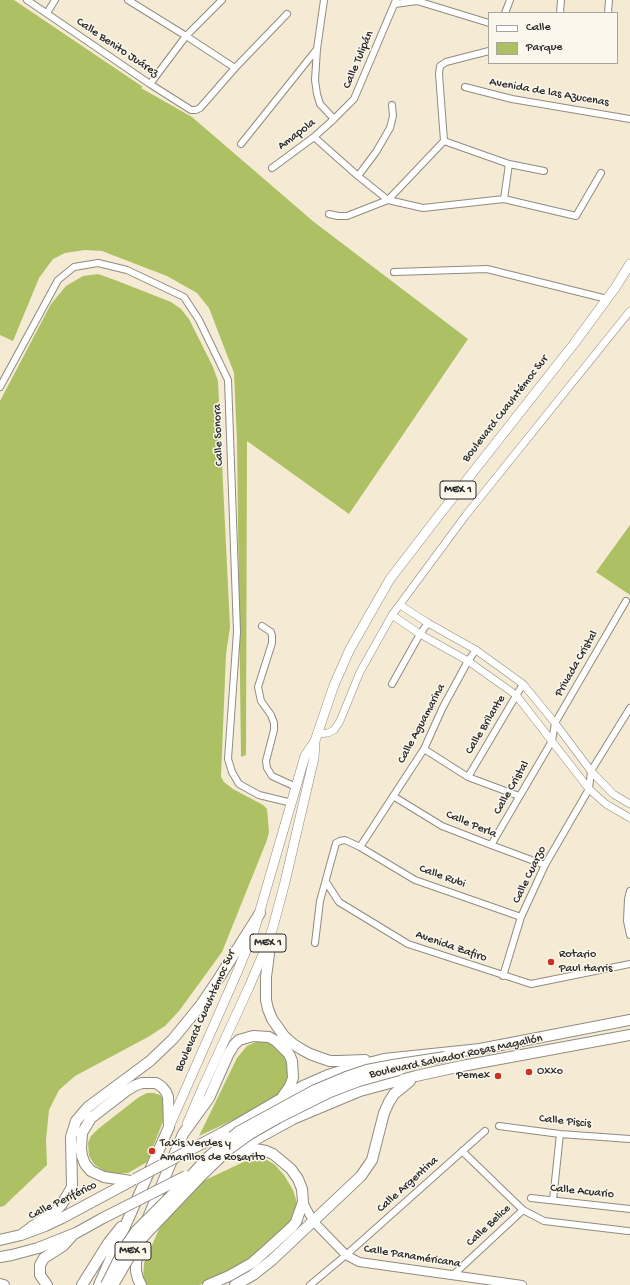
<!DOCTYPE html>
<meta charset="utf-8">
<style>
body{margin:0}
#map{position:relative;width:630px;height:1285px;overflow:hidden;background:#f5ebd5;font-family:"Gochi Hand",sans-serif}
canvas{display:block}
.legend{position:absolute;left:488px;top:12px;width:130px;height:52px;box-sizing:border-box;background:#fbf7ec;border:1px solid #a8a59f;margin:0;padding:5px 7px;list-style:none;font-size:12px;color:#2b2b2b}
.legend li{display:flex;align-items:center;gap:8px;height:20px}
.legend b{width:20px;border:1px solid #a8a59f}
</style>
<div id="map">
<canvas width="630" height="1285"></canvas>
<ul class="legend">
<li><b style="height:5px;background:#fff"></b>Calle</li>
<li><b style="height:11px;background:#adc063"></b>Parque</li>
</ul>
</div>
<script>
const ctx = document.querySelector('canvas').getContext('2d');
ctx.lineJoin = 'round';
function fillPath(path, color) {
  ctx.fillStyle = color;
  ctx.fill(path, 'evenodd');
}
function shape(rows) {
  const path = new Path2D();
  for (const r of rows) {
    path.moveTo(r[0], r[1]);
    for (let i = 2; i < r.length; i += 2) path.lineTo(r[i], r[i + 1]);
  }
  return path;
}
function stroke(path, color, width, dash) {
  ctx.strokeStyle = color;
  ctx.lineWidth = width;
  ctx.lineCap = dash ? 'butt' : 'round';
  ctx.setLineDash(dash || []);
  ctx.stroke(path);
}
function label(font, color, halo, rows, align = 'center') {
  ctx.font = font + ' "Gochi Hand",sans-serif';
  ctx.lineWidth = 3;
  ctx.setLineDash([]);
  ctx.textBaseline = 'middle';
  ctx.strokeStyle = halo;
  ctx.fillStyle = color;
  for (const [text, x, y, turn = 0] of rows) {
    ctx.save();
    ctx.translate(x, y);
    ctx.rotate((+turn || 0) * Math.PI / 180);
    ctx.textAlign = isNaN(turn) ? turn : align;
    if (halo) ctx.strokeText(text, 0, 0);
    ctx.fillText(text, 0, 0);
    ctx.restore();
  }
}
const green = shape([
 [0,0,14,0,143,87,141,88,192,117,314,222,468,339,349,514,247,441,246,755,241,757,237,441,234,373,209,308,197,293,167,276,102,251,85,250,65,253,53,259,39,278,13,341,0,335],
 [98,274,115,280,171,302,181,309,189,319,213,367,218,381,230,627,226,654,221,777,224,782,233,789,263,805,267,809,269,832,267,840,222,952,179,1011,165,1026,148,1037,75,1076,59,1090,49,1110,46,1140,47,1165,4,1206,0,1207,0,401,51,304,66,286,83,276],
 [630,525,630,595,596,572],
 [258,1041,270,1043,290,1063,288,1080,282,1090,267,1104,199,1136,237,1058,247,1046],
 [147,1093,154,1093,160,1095,163,1099,166,1114,147,1162,128,1173,113,1174,106,1172,95,1165,89,1156,88,1143,91,1136,98,1129,139,1097],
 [254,1157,264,1158,275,1165,284,1175,293,1190,297,1203,293,1217,287,1227,259,1253,224,1274,199,1285,147,1285,143,1279,144,1263,173,1198,180,1192]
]);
const minor = shape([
 [27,0,150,84,191,110,196,110,200,108,235,68,287,14],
 [128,0,186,36,235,68],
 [324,0,317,49,315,80,317,94,320,104,334,119],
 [395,4,417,1,489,23],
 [47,13,55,0],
 [505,13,510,0],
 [560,13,561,0],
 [608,13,609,0],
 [150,84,186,36,222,0],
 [465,87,512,99,630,119],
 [314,137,358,176,388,200,423,208,504,199,576,216,601,173],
 [444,141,509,164,544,171],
 [241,144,317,49],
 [272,168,314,137,334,119,354,99,396,0],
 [358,176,376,152,390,128,393,116,392,105],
 [504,199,509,164],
 [329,214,338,216,347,216,388,200,444,141,439,74,440,66,446,62,489,51],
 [394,272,487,269,607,299],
 [0,387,58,280,74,267,98,263,127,270,184,297,199,320,228,380,237,632,228,759,232,772,239,784,259,795,292,803],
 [262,626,271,632,272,636,272,643,258,687,261,701,271,715,274,723,274,730,266,761,267,768,272,776,296,787],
 [392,684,420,634,428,623],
 [424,749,468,777,519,796],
 [468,777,523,684],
 [393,796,442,826,491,845,545,865],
 [491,845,552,741,555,723,626,601],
 [360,847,424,749,443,707,468,661,476,650],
 [326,882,339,902,408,944,531,984,630,964],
 [630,891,628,899,627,921,630,935],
 [315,943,320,901,336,843,340,841,345,840,360,847,415,880,521,917],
 [503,976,521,917,545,865,589,789,591,771,630,708],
 [499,1126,560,1134,630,1139],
 [462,1151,523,1210,544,1221,628,1231],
 [531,1198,630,1209],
 [553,1200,560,1134],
 [453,1275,523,1210],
 [310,1285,346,1255,485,1131]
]);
const tertiary = shape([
 [400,605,428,623,476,650,523,684,555,723,591,771,613,794,630,804],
 [392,615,420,634,468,661,516,695,589,789,606,804,630,818],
 [317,734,328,733,334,730,340,721,360,672,392,615,466,515,630,311]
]);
const secondary = shape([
 [303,1202,313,1221,346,1255,359,1262,522,1285]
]);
const primary = shape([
 [187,1124,203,1087,249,987,267,945,273,927,285,882,314,758,315,742],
 [169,1127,236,975,254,931,305,756,315,741,334,685,350,649,390,579,440,514,573,345,615,288,630,264]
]);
const trunk = shape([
 [267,945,269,954,266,977,266,1000,268,1009,272,1019,284,1036,293,1044,301,1049,310,1054,321,1058,330,1061,339,1061,365,1060],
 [224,1132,303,1086,328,1075,357,1066,384,1059,480,1049,630,1020],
 [227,1155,293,1119,360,1091,416,1076,462,1066,630,1035],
 [147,1220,183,1134,209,1098,228,1055,234,1045,239,1040,253,1036,269,1037,276,1041,289,1054,292,1061,293,1078,290,1086,283,1096],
 [21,1235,33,1226,55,1212,62,1204,72,1187,71,1137,76,1121,88,1107,150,1061,173,1039,200,1006,219,978,260,913],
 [0,1240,21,1235,45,1226,62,1218,131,1181],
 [0,1257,12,1255,38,1248,76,1233,103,1218],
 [0,1284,4,1285],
 [47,1285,40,1275,40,1265,44,1258,63,1246,72,1236],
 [82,1285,109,1242,121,1227],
 [99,1285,169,1127,168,1097,166,1092,162,1087,156,1083,142,1083,134,1086,126,1091,91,1118,82,1133,81,1148,82,1156,85,1164,91,1171,104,1177,131,1181],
 [141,1285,138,1279,136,1271,136,1262,142,1239],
 [208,1285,229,1276,252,1263,269,1248,292,1227,296,1222,303,1202,302,1189,298,1179,291,1169,273,1154,266,1151,255,1149,238,1153],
 [235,1285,253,1275,272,1260,361,1176,372,1160,384,1113,389,1102,394,1094,410,1081]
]);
const trunkBridge = shape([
 [135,1179,224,1132],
 [103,1218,186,1176],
 [106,1285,125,1247,136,1231,189,1178,208,1157,238,1132,315,1090,346,1077,367,1070,393,1065,445,1057],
 [113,1285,131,1254,143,1237,200,1177,228,1150,250,1134,278,1118,330,1092,359,1081,399,1070]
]);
const markers = [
 [551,962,4,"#c8321e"],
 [529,1072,4,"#c8321e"],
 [498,1076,4,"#c8321e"],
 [152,1151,4,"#c8321e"]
];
const shields = [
 [458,490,36],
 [268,943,36],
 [133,1251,36]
];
const shieldNames = [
 ["MEX 1",458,490],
 ["MEX 1",268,943],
 ["MEX 1",133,1251]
];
const streetNames = [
 ["Calle Benito Juárez",117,48,34],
 ["Calle Tulipán",359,60,-67],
 ["Avenida de las Azucenas",549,93,10],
 ["Amapola",297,135,-37],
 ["Boulevard Cuauhtémoc Sur",506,409,-52],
 ["Calle Sonora",219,435,-92],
 ["Privada Cristal",577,664,-60],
 ["Calle Aguamarina",422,724,-62],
 ["Calle Brilante",486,725,-59],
 ["Calle Cristal",512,788,-60],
 ["Calle Perla",471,825,23],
 ["Calle Cuarzo",530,875,-64],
 ["Calle Rubi",442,877,20],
 ["Avenida Zafiro",451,947,19],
 ["Boulevard Cuauhtémoc Sur",206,1011,-66],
 ["Boulevard Salvador Rosas Magallón",456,1057,-12],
 ["Calle Piscis",565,1122,6],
 ["Calle Argentina",408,1185,-42],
 ["Calle Acuario",582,1192,6],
 ["Calle Periférico",63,1201,-26],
 ["Calle Belice",489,1226,-43],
 ["Calle Panaméricana",412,1257,9]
];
const poiNames = [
 ["Rotario",559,955],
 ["Paul Harris",559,969],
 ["Oxxo",537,1072],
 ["Pemex",490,1076,"right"],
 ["Taxis Verdes y",160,1144],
 ["Amarillos de Rosarito",160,1158]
];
fillPath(green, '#adc063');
stroke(minor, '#908b80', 8);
stroke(tertiary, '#908b80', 8);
stroke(secondary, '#908b80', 10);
stroke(primary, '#908b80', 10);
stroke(trunk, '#908b80', 12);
stroke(minor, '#fff', 6);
stroke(tertiary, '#fff', 7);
stroke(secondary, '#fff', 8);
stroke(primary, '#fff', 9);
stroke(trunk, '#fff', 10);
stroke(trunkBridge, '#908b80', 12, []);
stroke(trunkBridge, '#fff', 10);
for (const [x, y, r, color] of markers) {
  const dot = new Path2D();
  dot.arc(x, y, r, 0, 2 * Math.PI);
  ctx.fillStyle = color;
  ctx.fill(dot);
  stroke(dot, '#fbf7ec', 1.5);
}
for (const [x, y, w] of shields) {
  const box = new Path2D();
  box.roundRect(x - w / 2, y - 9, w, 18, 3);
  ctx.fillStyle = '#fbf7ec';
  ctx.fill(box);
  stroke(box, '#2b2b2b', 1);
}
label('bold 11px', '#2b2b2b', null, shieldNames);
label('12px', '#2b2b2b', '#fbf7ec', streetNames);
label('12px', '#2b2b2b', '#fbf7ec', poiNames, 'left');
</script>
